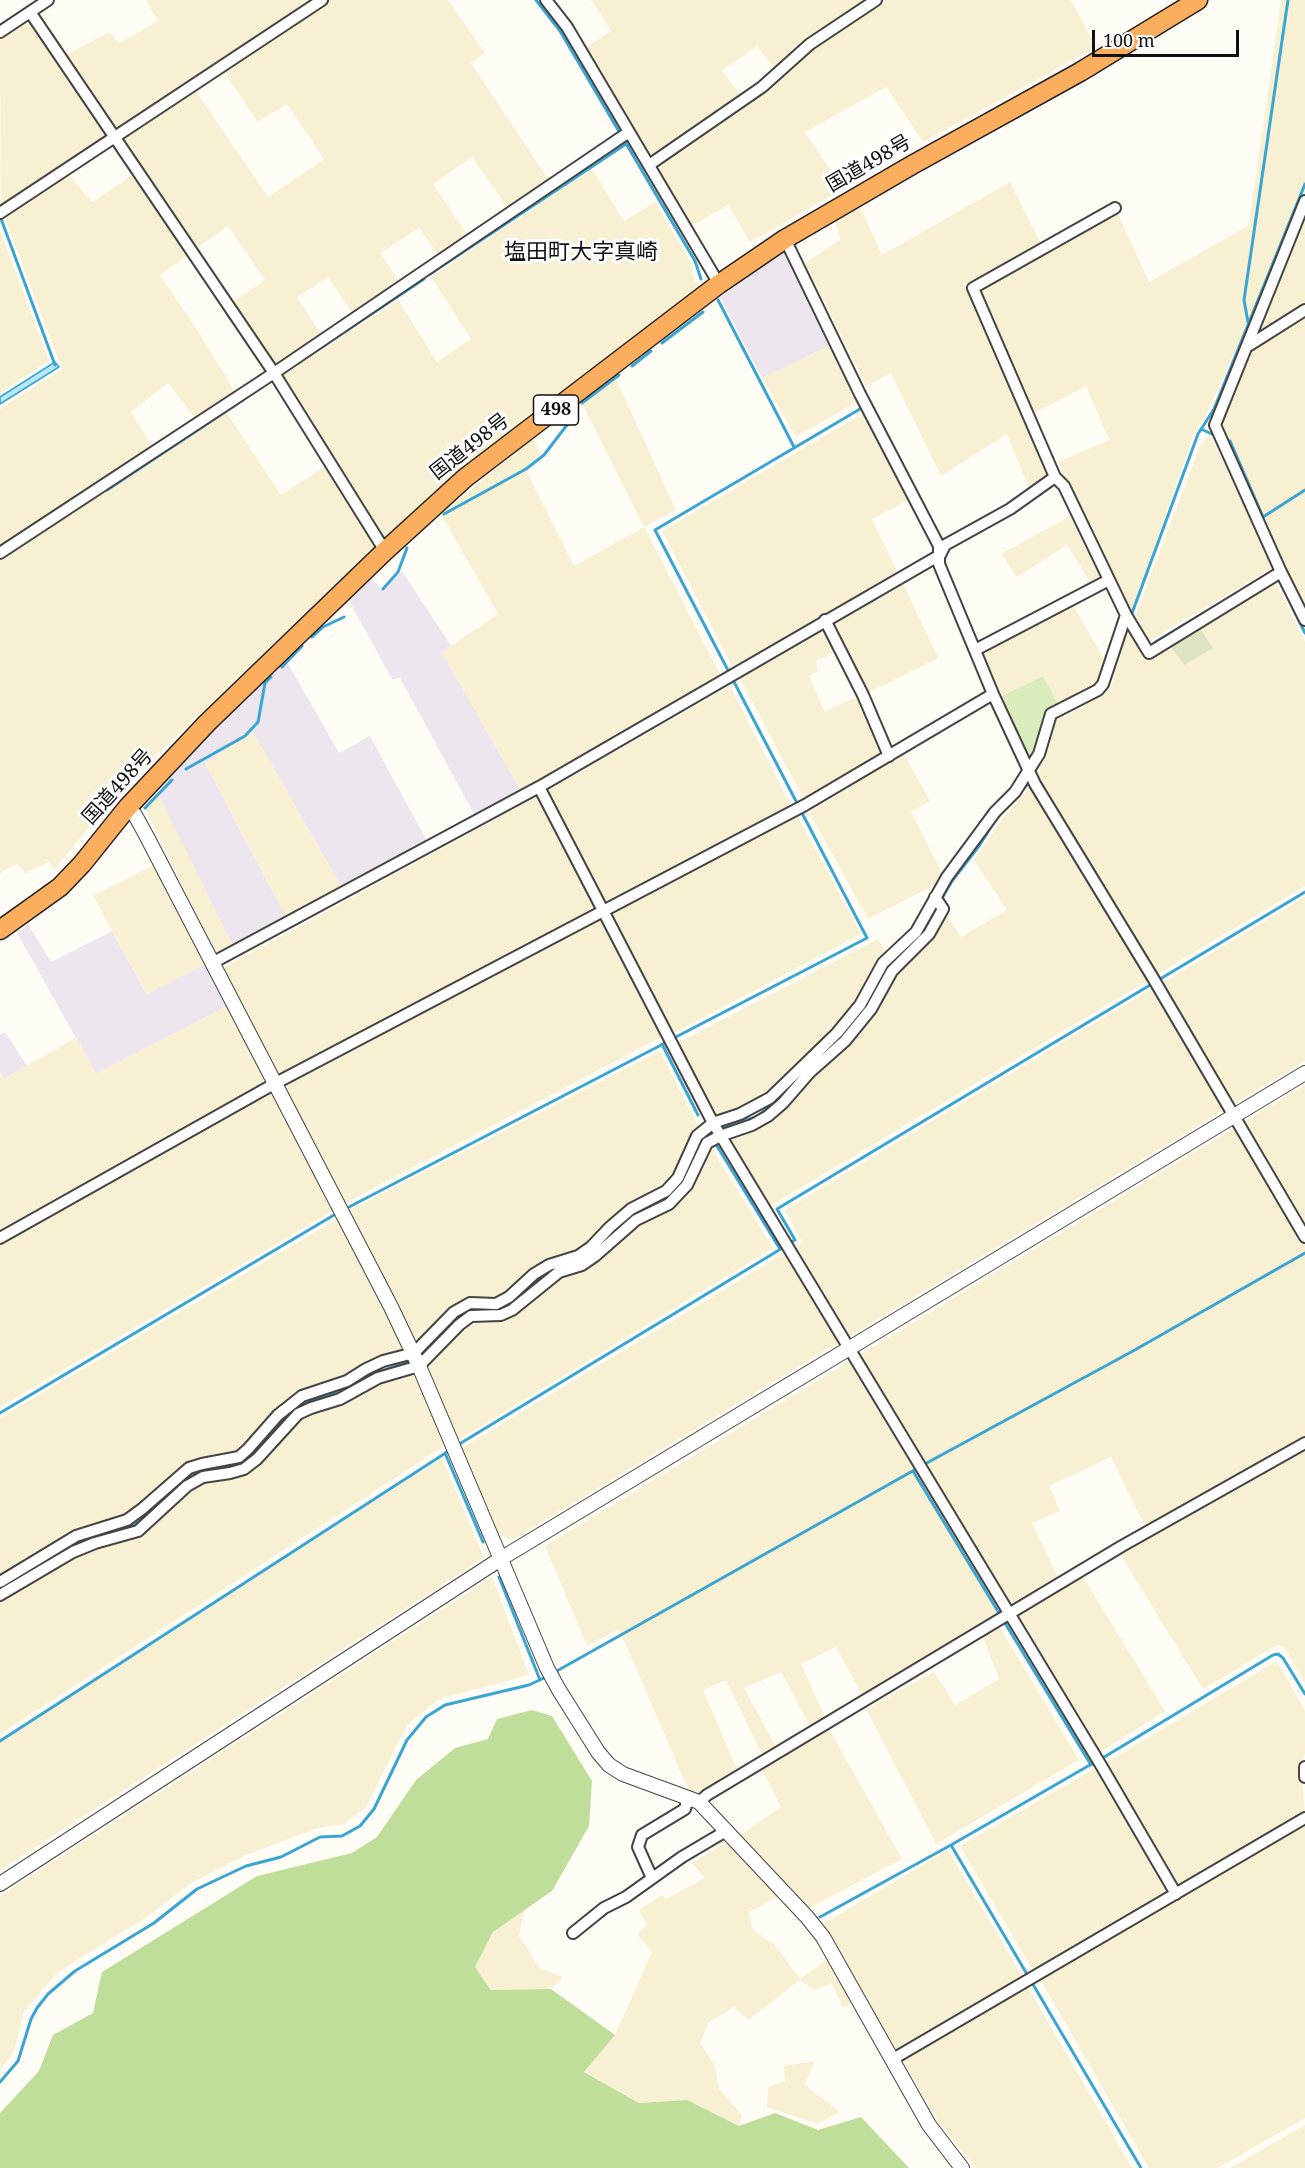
<!DOCTYPE html>
<meta charset="utf-8">
<style>
body{margin:0}
#map{position:relative;width:1305px;height:2168px;overflow:hidden;background:#fffcf5;font-family:"Noto Serif",serif}
canvas{display:block}
.scale{position:absolute;left:1092px;top:30px;width:147px;height:27px;box-sizing:border-box;border:3px solid #111;border-top:0;padding-left:8px;font-size:18px;line-height:21px;white-space:nowrap;color:#111;-webkit-text-stroke:4px #fff;paint-order:stroke}
</style>
<div id="map">
<canvas width="1305" height="2168"></canvas>
<div class="scale">100 m</div>
</div>
<script>
const ctx = document.querySelector('canvas').getContext('2d');
ctx.lineJoin = 'round';
function fillPath(path, color) {
  ctx.fillStyle = color;
  ctx.fill(path, 'evenodd');
}
function shape(rows) {
  const path = new Path2D();
  for (const r of rows) {
    path.moveTo(r[0], r[1]);
    for (let i = 2; i < r.length; i += 2) path.lineTo(r[i], r[i + 1]);
  }
  return path;
}
function stroke(path, color, width, dash) {
  ctx.strokeStyle = color;
  ctx.lineWidth = width;
  ctx.lineCap = dash ? 'butt' : 'round';
  ctx.setLineDash(dash || []);
  ctx.stroke(path);
}
function label(font, color, halo, rows, align = 'center') {
  ctx.font = font + ' "Noto Serif","Noto Sans JP",serif';
  ctx.lineWidth = 6;
  ctx.setLineDash([]);
  ctx.textBaseline = 'middle';
  ctx.strokeStyle = halo;
  ctx.fillStyle = color;
  for (const [text, x, y, turn = 0] of rows) {
    ctx.save();
    ctx.translate(x, y);
    ctx.rotate((+turn || 0) * Math.PI / 180);
    ctx.textAlign = isNaN(turn) ? turn : align;
    if (halo) ctx.strokeText(text, 0, 0);
    ctx.fillText(text, 0, 0);
    ctx.restore();
  }
}
const industrial = shape([
 [785,251,831,345,762,378,720,297],
 [402,571,451,646,442,652,522,793,476,818,400,678,392,679,348,599,371,578,384,591],
 [286,660,339,753,370,736,428,843,343,890,253,732,205,763,286,917,234,948,157,792,227,716],
 [28,924,51,962,112,931,146,993,205,964,229,1005,96,1074,17,933],
 [5,1032,27,1066,4,1079,0,1072,0,1035]
]);
const farmland = shape([
 [146,0,316,0,115,131,62,57,109,32,119,43,158,21],
 [330,0,448,0,485,53,471,63,550,182,509,210,472,157,433,184,469,237,440,257,419,228,381,253,400,284,353,315,328,277,297,297,322,336,276,366,232,303,265,280,228,226,195,249,119,138,195,90,268,197,324,159,287,104,258,122,223,71],
 [591,0,1071,0,1096,47,923,142,886,87,805,132,843,189,750,242,728,205,692,226,585,48,611,31],
 [757,46,780,77,746,102,722,71],
 [1281,0,1305,0,1305,609,1219,427,1258,333,1238,345,1206,415,1194,434,1131,614,1111,572,1090,582,1067,545,1017,577,1001,554,1080,511,1058,462,1109,440,1086,386,1026,418,1052,474,1029,488,1007,434,941,476,891,373,866,386,805,263,840,240,835,219,859,204,882,255,1010,182,1042,246,1114,205,1149,282,1249,225],
 [30,21,109,137,1,208,0,40],
 [592,169,624,221,655,202,692,264,693,277,701,290,453,475,384,540,282,376,398,300,437,362,471,339,431,277],
 [134,174,188,255,160,275,200,334,235,392,197,420,168,383,131,412,153,448,0,548,0,409,62,369,4,216,69,175,92,202],
 [0,230,49,361,0,393],
 [831,345,858,401,796,437,762,378],
 [615,377,676,510,644,527,721,676,522,793,442,652,498,614,441,514,532,439,541,454,525,468,574,566,644,527,581,401],
 [226,412,281,495,326,466,376,546,122,788,54,870,49,862,26,873,17,864,0,873,0,560],
 [864,413,910,500,872,519,897,571,734,669,662,531],
 [1210,435,1274,567,1147,642,1134,619,1201,444],
 [1275,580,1305,642,1305,886,1156,975,1036,776,1044,760,1055,721,1103,696,1111,686,1128,630,1147,659,1170,646,1184,665,1199,627],
 [904,585,938,658,868,693,842,648,833,623],
 [1073,605,1107,665,1096,685,1058,704,1043,676,1002,696,982,651],
 [825,629,836,651,816,661,818,671,809,676,824,711,859,696,885,754,805,801,739,677],
 [730,686,792,808,605,905,547,791],
 [253,732,343,890,286,917,205,763],
 [904,754,930,801,911,812,943,875,939,883,868,919,809,812],
 [1030,787,1147,981,770,1206,729,1138,762,1124,859,1032,896,972,923,946,946,915,961,937,1007,910,974,860,1004,817],
 [157,792,234,948,217,957,144,807],
 [538,796,597,908,279,1076,223,968],
 [798,817,861,934,672,1034,610,914],
 [154,865,205,964,147,994,93,896],
 [1305,897,1305,1061,1234,1104,1161,984],
 [602,917,663,1036,345,1203,284,1084],
 [878,939,886,953,856,1004,833,1030,799,1060,769,1095,746,1106,716,1118,676,1044],
 [1151,989,1224,1110,850,1336,796,1248,802,1242,785,1210],
 [229,1005,268,1084,0,1233,0,1072,4,1079,77,1037,96,1074],
 [660,1051,698,1126,670,1178,622,1210,579,1250,543,1264,500,1298,470,1299,417,1345,350,1210],
 [1305,1085,1305,1438,1145,1526,1111,1457,1049,1486,1060,1511,1032,1523,1059,1580,864,1699,836,1647,801,1664,825,1717,811,1728,781,1672,744,1688,776,1747,762,1755,726,1680,703,1690,737,1769,697,1793,688,1789,619,1629,587,1646,545,1546],
 [272,1090,334,1210,0,1407,0,1243],
 [710,1146,773,1248,458,1440,428,1368,468,1325,508,1316,557,1277,636,1224,672,1206],
 [339,1218,407,1349,341,1381,300,1393,279,1407,245,1448,231,1457,193,1462,132,1512,80,1530,0,1578,0,1418],
 [785,1253,839,1342,512,1540,499,1535,462,1448],
 [416,1371,447,1444,0,1734,0,1599,84,1552,138,1533,190,1487,206,1479,240,1475,301,1416,379,1382],
 [1305,1448,1305,1683,1285,1648,1277,1645,1203,1689,1120,1554],
 [442,1458,484,1558,0,1870,0,1742],
 [492,1577,529,1675,439,1699,407,1725,366,1807,344,1824,318,1828,246,1855,191,1883,150,1915,58,1972,24,2011,14,2051,0,2070,0,1896],
 [1083,1577,1165,1711,1100,1752,1019,1615],
 [1000,1628,1079,1760,936,1844,866,1709,934,1672,955,1705,999,1679,983,1637],
 [1277,1661,1305,1711,1305,1753,1301,1770,1305,1813,1180,1886,1107,1762],
 [829,1729,902,1859,809,1908,740,1835,781,1807,762,1770],
 [1096,1768,1169,1893,1034,1972,960,1846],
 [1305,1825,1305,2118,1218,2168,1149,2168,1040,1979],
 [729,1841,780,1896,749,1912,752,1929,775,1945,800,1979,830,1957,856,2001,843,2008,832,1983,814,1990,800,1980,748,2020,734,2007,709,2022,700,2043,715,2066,719,2089,742,2115,739,2126,687,2100,639,2103,584,2071,615,2035,652,1952,637,1934,647,1925,639,1910,662,1895,666,1899,705,1878,692,1863],
 [948,1850,1023,1978,895,2051,845,1959,823,1924],
 [525,1909,519,1936,540,1968,563,1977,551,1989,492,1990,475,1967,493,1932],
 [1028,1987,1132,2168,976,2168,938,2122,903,2060],
 [815,2061,805,2085,840,2112,818,2124,767,2107,768,2087,785,2081,784,2066],
 [1305,2125,1305,2168,1230,2168]
]);
const green = shape([
 [1043,676,1058,704,1045,714,1034,754,1028,758,1002,696]
]);
const forest = shape([
 [532,1710,552,1716,592,1781,589,1826,552,1891,493,1932,475,1967,491,1990,551,1989,615,2035,584,2072,639,2103,687,2100,739,2126,775,2113,818,2130,861,2117,909,2168,0,2168,0,2113,39,2071,53,2035,93,2013,102,1972,257,1876,352,1853,377,1837,416,1780,455,1748,488,1739,497,1719]
]);
const cemetery = shape([
 [1199,627,1213,648,1184,665,1170,646]
]);
const water = shape([
 [55,362,59,367,0,404,0,397,55,362]
]);
const stream = shape([
 [536,0,560,31,695,261,701,279],
 [0,216,55,365],
 [430,274,626,144],
 [718,300,794,447],
 [1248,322,1244,300,1288,0],
 [662,343,703,312],
 [307,357,424,279],
 [632,366,651,351],
 [582,403,619,375],
 [1201,429,1214,435],
 [1230,441,1263,517,1305,490],
 [107,490,243,400],
 [444,514,526,469,544,455,573,417],
 [383,589,398,572,407,548],
 [1291,604,1305,633],
 [1131,616,1198,434,1214,409,1305,184],
 [312,637,323,627,344,617],
 [1154,643,1217,605],
 [282,667,302,646],
 [186,769,245,736,258,722,265,683,271,677],
 [1033,775,1041,760],
 [1017,797,1030,781],
 [798,805,655,530,860,409],
 [145,808,172,780],
 [941,900,952,881,979,846,996,819],
 [920,937,938,906],
 [866,1007,887,967,904,951],
 [844,1032,860,1014],
 [672,1039,867,938,801,811],
 [662,1044,698,1115],
 [717,1146,780,1249],
 [349,1207,667,1042],
 [605,1240,630,1217,667,1198,682,1181,702,1141,713,1131,756,1117,777,1101],
 [789,1243,795,1240,777,1209,1305,892],
 [432,1345,454,1318,468,1311,501,1309,511,1304,547,1272],
 [0,1413,334,1215],
 [456,1446,784,1247],
 [451,1450,445,1453,483,1542],
 [923,1465,1133,1351,1305,1253],
 [913,1471,1091,1765],
 [125,1530,142,1520,183,1482,202,1470,235,1466,250,1455,289,1414,304,1403,350,1387,375,1373,410,1362],
 [499,1577,540,1680],
 [4,1586,80,1541,96,1537],
 [555,1672,918,1468],
 [0,1741,444,1454],
 [1101,1759,1273,1655,1278,1654,1283,1658,1305,1694],
 [1095,1762,951,1845,1141,2168],
 [820,1917,951,1845],
 [0,2082,18,2061,31,2019,37,2008,48,1994,75,1971,154,1923,197,1889,246,1866,281,1857,320,1837,342,1836,360,1826,374,1809,407,1740,426,1717,445,1705,529,1685,546,1677]
]);
const minor = shape([
 [546,0,567,27,719,284],
 [30,12,274,373,385,551],
 [0,32,48,0],
 [649,165,762,87,810,44,876,0],
 [1305,201,1215,425,1281,572,1305,620],
 [1115,208,973,288,1055,477,1064,486,1126,615,1149,653,1281,572],
 [0,213,322,0],
 [785,239,860,394,939,546,939,564,993,694,1035,784,1153,978,1305,1237],
 [1248,346,1305,310],
 [0,553,274,373,629,132],
 [825,620,863,695,889,756],
 [975,650,1109,580],
 [539,787,713,1123,1102,1767,1176,1894],
 [212,963,539,787,940,555,945,545,1010,509,1055,477],
 [0,1238,274,1084,805,805,993,694],
 [0,1582,76,1536,127,1520,142,1509,189,1468,202,1464,239,1457,248,1449,278,1415,302,1396,347,1381,366,1369,383,1361,414,1353,454,1312,470,1303,496,1304,509,1297,534,1274,549,1265,578,1256,591,1247,610,1227,631,1209,666,1191,678,1178,697,1136,713,1123,740,1114,770,1098,837,1033,860,1005,883,963,916,932,947,877,995,812,1015,792,1039,754,1051,714,1098,690,1103,684,1126,615],
 [0,1595,73,1552,95,1543,138,1531,187,1486,203,1477,230,1473,244,1469,257,1459,298,1414,311,1408,340,1399,378,1378,419,1366,459,1325,471,1316,501,1315,512,1310,559,1272,582,1265,595,1256,636,1220,669,1204,687,1185,707,1143,720,1136,752,1125,768,1116,783,1103,810,1072,845,1041,871,1009,892,971,929,934,943,909,935,897],
 [1305,1767,1305,1777],
 [699,1802,707,1795,1122,1546,1305,1443],
 [652,1878,638,1847,642,1835,685,1809,688,1797],
 [573,1933,604,1908,626,1897,682,1857,726,1831],
 [893,2059,1305,1818]
]);
const tertiary = shape([
 [127,808,135,815,146,835,391,1307,419,1366,547,1668,559,1690,598,1752,609,1765,623,1774,699,1802,807,1917,823,1937,929,2125,962,2168],
 [0,1884,502,1558,1305,1073]
]);
const trunk = shape([
 [0,930,60,887,82,864,127,808,207,723,385,551,465,478,719,284,785,239,912,165,1080,72,1198,0]
]);
const shields = [
 [556,410,45]
];
const shieldNames = [
 ["498",556,410]
];
const streetNames = [
 ["国道498号",869,164,-30],
 ["国道498号",470,447,-38],
 ["国道498号",118,787,-48]
];
const quarterNames = [
 ["塩田町大字真崎",581,253]
];
fillPath(industrial, '#ede6ef');
fillPath(farmland, '#f7f0d3');
fillPath(green, '#daecbb');
fillPath(forest, '#bfde9a');
fillPath(cemetery, '#dce4c3');
fillPath(water, '#b7e7f9');
stroke(water, '#3aa5d3', 1.5);
stroke(stream, '#3aa5d3', 3);
stroke(minor, '#444', 14);
stroke(tertiary, '#444', 16);
stroke(trunk, '#222', 21);
stroke(minor, '#fff', 10);
stroke(tertiary, '#fff', 14);
stroke(trunk, '#fcae5f', 18);
for (const [x, y, w] of shields) {
  const box = new Path2D();
  box.roundRect(x - w / 2, y - 15, w, 30, 4.5);
  ctx.fillStyle = '#fff';
  ctx.fill(box);
  stroke(box, '#111', 1.5);
}
label('bold 18px', '#111', null, shieldNames);
label('20px', '#111', '#fff', streetNames);
label('22px', '#111', '#fff', quarterNames);
</script>
